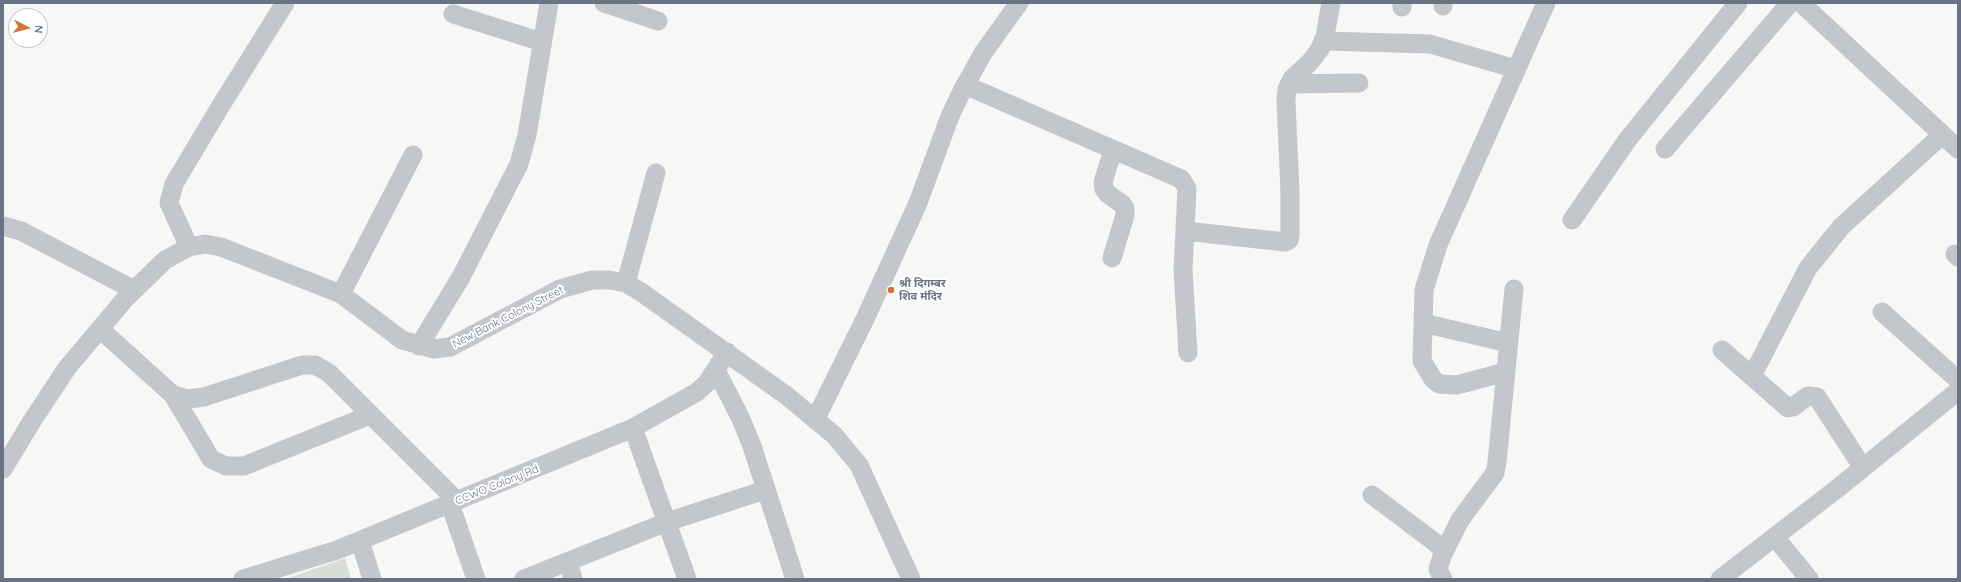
<!DOCTYPE html>
<meta charset="utf-8">
<style>
body{margin:0}
#map{position:relative;width:1961px;height:582px;overflow:hidden;background:#f7f7f5;font-family:Quicksand,sans-serif}
canvas{display:block}
.frame{position:absolute;inset:0;border:4px solid #687383;pointer-events:none}
.north{position:absolute;left:8px;top:8px;width:40px;height:40px;box-sizing:border-box;background:#fff;border:1px solid #c3c7cd;border-radius:50%;rotate:97deg;font-size:11px;font-weight:700;line-height:16px;text-align:center;color:#687383}
.north::after{content:'';display:block;margin:auto;width:14px;height:18px;background:#d77234;clip-path:polygon(50% 0,100% 100%,50% 72%,0 100%)}
</style>
<div id="map">
<canvas width="1961" height="582"></canvas>
<div class="frame"></div>
<div class="north">N</div>
</div>
<script>
const ctx = document.querySelector('canvas').getContext('2d');
ctx.lineJoin = 'round';
function fillPath(path, color) {
  ctx.fillStyle = color;
  ctx.fill(path, 'evenodd');
}
function shape(rows) {
  const path = new Path2D();
  for (const r of rows) {
    path.moveTo(r[0], r[1]);
    for (let i = 2; i < r.length; i += 2) path.lineTo(r[i], r[i + 1]);
  }
  return path;
}
function stroke(path, color, width, dash) {
  ctx.strokeStyle = color;
  ctx.lineWidth = width;
  ctx.lineCap = dash ? 'butt' : 'round';
  ctx.setLineDash(dash || []);
  ctx.stroke(path);
}
function label(font, color, halo, rows, align = 'center') {
  ctx.font = font + ' Quicksand,"Noto Sans Devanagari",sans-serif';
  ctx.lineWidth = 4;
  ctx.setLineDash([]);
  ctx.textBaseline = 'middle';
  ctx.strokeStyle = halo;
  ctx.fillStyle = color;
  for (const [text, x, y, turn = 0] of rows) {
    ctx.save();
    ctx.translate(x, y);
    ctx.rotate((+turn || 0) * Math.PI / 180);
    ctx.textAlign = isNaN(turn) ? turn : align;
    if (halo) ctx.strokeText(text, 0, 0);
    ctx.fillText(text, 0, 0);
    ctx.restore();
  }
}
const green = shape([
 [345,558,351,579,286,579]
]);
const minor = shape([
 [604,3,658,21],
 [1801,3,1958,149],
 [1443,6,1443,3],
 [1402,7,1402,3],
 [453,14,542,42],
 [1323,41,1430,44,1516,69],
 [1289,84,1359,83],
 [965,85,1181,179,1187,188,1183,270,1188,353],
 [1665,149,1790,3],
 [1572,220,1628,139,1738,3],
 [3,226,21,231,134,290],
 [1185,231,1285,242,1289,240,1290,236,1290,193,1286,101,1287,89,1292,79,1310,62,1320,49,1325,36,1331,3],
 [189,247,169,203,174,184,220,107,285,3],
 [1955,254,1958,257],
 [1112,258,1125,215,1125,208,1122,204,1108,194,1104,189,1103,182,1113,150],
 [626,283,656,173],
 [341,294,413,155],
 [1882,312,1958,380],
 [1423,323,1508,343],
 [100,329,173,395,188,399,204,397,302,365,315,365,329,373,457,501],
 [419,346,461,277,519,164,527,135,549,3],
 [1722,350,1788,408,1793,407,1808,396,1817,397,1863,468],
 [716,370,741,419,752,446,795,579],
 [1505,372,1457,385,1439,384,1433,379,1422,361,1424,290,1438,245,1546,3],
 [1752,376,1808,268,1841,227,1942,135],
 [173,395,211,459,226,466,244,466,370,415],
 [815,420,865,319,918,203,950,116,962,91,983,53,1019,3],
 [633,428,687,579],
 [3,469,32,421,67,368,125,299,165,260,189,247,205,244,221,247,341,294,402,340,433,349,450,347,560,289,592,280,609,280,626,283,641,292,787,396,834,435,859,465,911,579],
 [1372,495,1445,550],
 [450,504,476,579],
 [1775,537,1809,579],
 [360,541,372,579],
 [568,562,573,579],
 [243,579,337,550,633,428,697,392,707,383,727,352],
 [524,579,667,522,765,490],
 [1443,579,1438,569,1442,556,1460,520,1495,473,1497,462,1514,289],
 [1720,579,1838,488,1958,391]
]);
const markers = [
 [891,290,4,"#d77234"]
];
const poiNames = [
 ["श्री दिगम्बर",899,284],
 ["शिव मंदिर",899,297]
];
const streetNames = [
 ["New Bank Colony Street",508,317,-27],
 ["CCWO Colony Rd",497,485,-22]
];
fillPath(green, '#d8ded6');
stroke(minor, '#c3c6ca', 19);
for (const [x, y, r, color] of markers) {
  const dot = new Path2D();
  dot.arc(x, y, r, 0, 2 * Math.PI);
  ctx.fillStyle = color;
  ctx.fill(dot);
  stroke(dot, '#fff', 1.5);
}
label('bold 11px', '#687383', '#fff', poiNames, 'left');
label('11px', '#687383', '#fff', streetNames);
</script>
